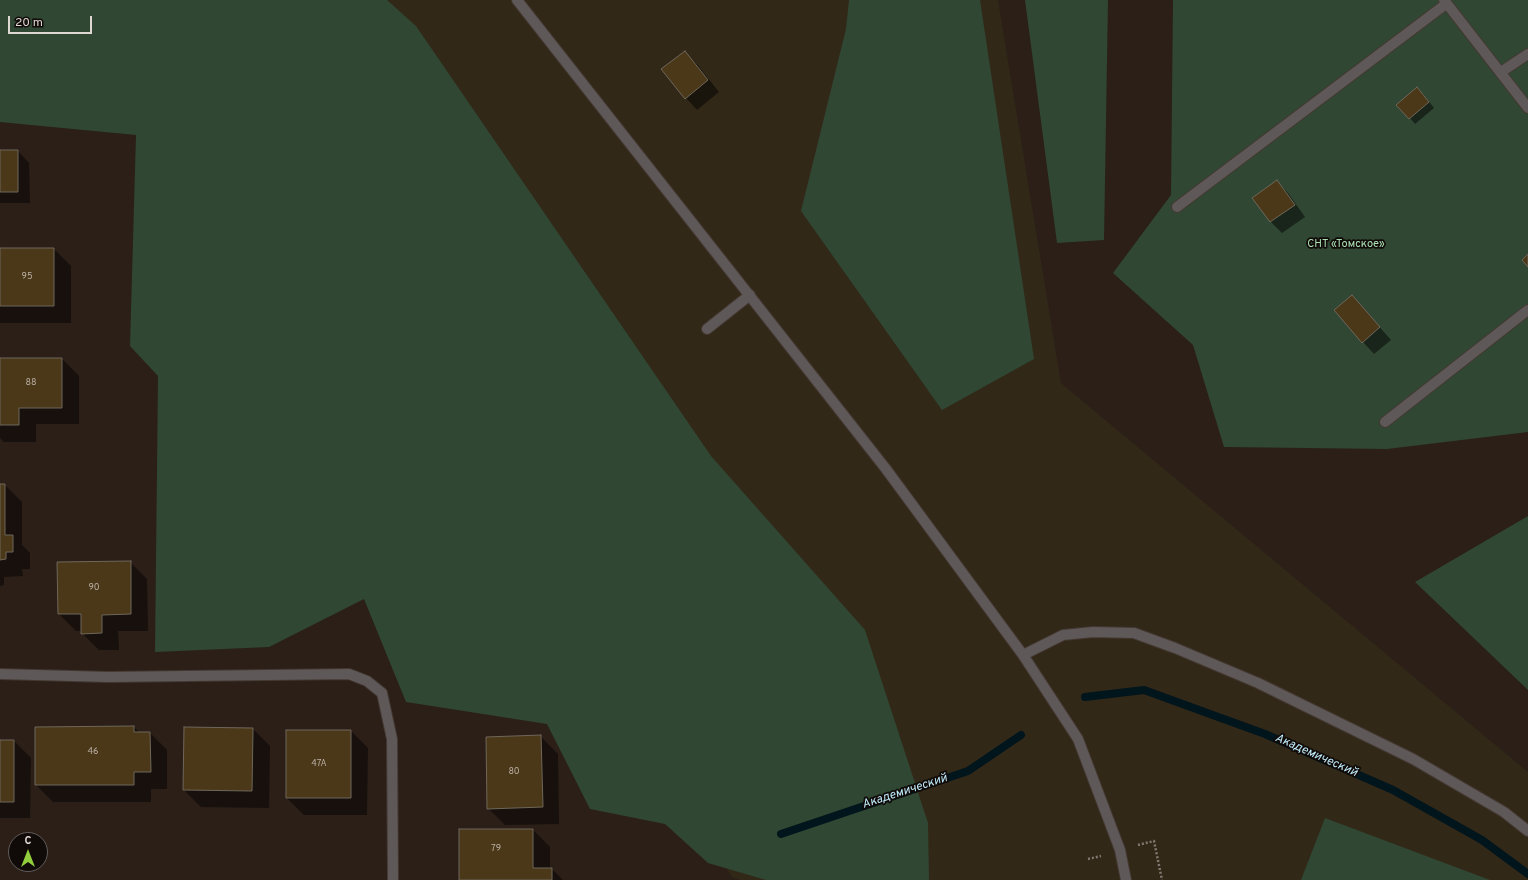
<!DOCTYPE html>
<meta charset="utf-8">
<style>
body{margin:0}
#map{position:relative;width:1528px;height:880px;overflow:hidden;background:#2b1f18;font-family:Overpass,sans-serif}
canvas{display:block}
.north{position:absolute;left:8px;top:832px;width:40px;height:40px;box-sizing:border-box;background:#100a08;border:1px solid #635c59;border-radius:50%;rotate:0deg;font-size:11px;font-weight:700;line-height:16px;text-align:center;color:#dfd7d2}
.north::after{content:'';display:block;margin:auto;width:14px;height:18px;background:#92cd3e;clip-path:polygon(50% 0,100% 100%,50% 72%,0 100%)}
.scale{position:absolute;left:8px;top:16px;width:84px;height:18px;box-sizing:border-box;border:2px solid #dfd7d2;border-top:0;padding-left:5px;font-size:12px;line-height:14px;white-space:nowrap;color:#dfd7d2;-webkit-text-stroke:3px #100a08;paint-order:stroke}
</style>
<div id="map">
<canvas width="1528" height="880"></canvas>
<div class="north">С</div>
<div class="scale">20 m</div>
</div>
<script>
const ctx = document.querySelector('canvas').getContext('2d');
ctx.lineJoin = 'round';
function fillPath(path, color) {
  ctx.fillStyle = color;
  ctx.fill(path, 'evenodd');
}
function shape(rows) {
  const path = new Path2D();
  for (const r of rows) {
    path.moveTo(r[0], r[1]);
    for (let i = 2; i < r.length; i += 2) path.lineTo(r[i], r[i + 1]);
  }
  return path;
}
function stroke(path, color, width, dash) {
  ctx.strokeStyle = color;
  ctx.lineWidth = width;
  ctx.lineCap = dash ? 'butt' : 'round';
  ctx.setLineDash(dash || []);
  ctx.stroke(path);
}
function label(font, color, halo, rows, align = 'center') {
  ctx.font = font + ' Overpass,sans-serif';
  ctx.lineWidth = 3.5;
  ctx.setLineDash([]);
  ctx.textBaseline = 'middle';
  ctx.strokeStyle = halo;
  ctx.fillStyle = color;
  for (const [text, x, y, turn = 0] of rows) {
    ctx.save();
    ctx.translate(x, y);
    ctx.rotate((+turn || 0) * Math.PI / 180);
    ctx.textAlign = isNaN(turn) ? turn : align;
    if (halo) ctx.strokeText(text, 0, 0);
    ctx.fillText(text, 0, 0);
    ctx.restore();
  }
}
const commercial = shape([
 [171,0,998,0,1061,383,1528,772,1528,880,740,880,732,877]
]);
const green = shape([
 [0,0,387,0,416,26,711,456,865,630,928,823,929,880,766,880,708,863,665,824,590,809,547,724,406,702,364,599,269,647,155,652,158,376,130,346,136,135,0,122],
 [849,0,980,0,1034,359,942,410,801,211,846,29],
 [1025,0,1108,0,1104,240,1057,243],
 [1173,0,1528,0,1528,432,1387,449,1224,447,1193,345,1113,273,1171,195],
 [1528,516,1528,690,1415,582],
 [1325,818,1490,880,1301,880]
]);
const shadow = shape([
 [684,52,696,63,719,92,697,110,686,98],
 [1423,94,1434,108,1415,124,1410,118],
 [0,151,18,151,29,163,30,203,0,203],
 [1277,181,1288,193,1305,217,1282,233,1271,222,1254,198],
 [0,249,54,249,71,266,71,323,0,323],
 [1352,296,1391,340,1374,354,1363,342],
 [0,359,62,359,79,376,79,424,36,424,36,442,4,442,0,438],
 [0,485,5,485,22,502,22,545,30,553,30,569,22,569,23,576,4,577,4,585,0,586],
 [130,562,147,579,148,631,118,631,119,650,99,650,82,633,82,631,76,631,59,614],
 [134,727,140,733,150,733,167,750,167,789,151,789,151,802,53,802,36,785],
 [253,729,270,746,269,808,201,807,184,790],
 [351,731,368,748,367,815,304,815,287,798],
 [540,736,558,754,559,824,505,825,488,808],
 [0,741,14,741,31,758,30,818,0,818],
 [533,830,550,847,550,869,552,869,563,880,460,880]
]);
const stream = shape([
 [1085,697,1144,690,1265,734,1393,790,1482,840,1528,874],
 [781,834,968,771,1021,735]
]);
const building = shape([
 [685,51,708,80,685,99,661,69,685,51],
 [1417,87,1429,102,1409,119,1396,105,1417,87],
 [0,150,18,150,18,192,0,192,0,150],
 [1277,180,1295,205,1270,222,1252,198,1277,180],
 [0,248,54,248,54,306,0,306,0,248],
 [1528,254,1528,267,1522,260,1528,254],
 [1352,295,1380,327,1362,343,1334,310,1352,295],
 [0,358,62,358,62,408,19,408,19,425,0,425,0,358],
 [0,484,5,484,5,535,13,535,13,552,6,552,6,559,0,560,0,484],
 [131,561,131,614,102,615,102,633,81,634,81,614,58,614,57,562,131,561],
 [134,726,134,732,150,732,151,772,134,772,134,785,35,785,35,727,134,726],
 [184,727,253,728,252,791,183,790,184,727],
 [286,730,351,730,351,798,286,798,286,730],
 [541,735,543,807,487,809,486,737,541,735],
 [0,740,14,740,14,802,0,802,0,740],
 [459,829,533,829,533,868,552,868,552,880,459,880,459,829]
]);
const path = shape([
 [1138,845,1154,841,1162,880],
 [1088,859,1101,856]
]);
const lane = shape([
 [517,0,886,469,1023,655,1078,739,1120,850,1126,880],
 [1501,72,1528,54],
 [1177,207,1446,4],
 [707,329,750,295],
 [1385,422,1528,310],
 [1023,655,1063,635,1093,632,1134,633,1175,648,1258,683,1413,759,1504,812,1528,831]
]);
const street = shape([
 [1444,0,1528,108],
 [0,674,108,677,349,674,367,681,382,693,392,739,393,880]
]);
const numberNames = [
 ["95",27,277],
 ["88",31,383],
 ["90",94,588],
 ["46",93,752],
 ["47А",319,764],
 ["80",514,772],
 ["79",496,849]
];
const parkNames = [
 ["СНТ «Томское»",1346,245]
];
const waterNames = [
 ["Академический",1316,756,24],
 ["Академический",905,792,-18]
];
fillPath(commercial, '#322818');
fillPath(green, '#304733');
fillPath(shadow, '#0007');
stroke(stream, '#01151c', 8);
fillPath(building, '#4a3819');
stroke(building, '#6f675a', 1);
stroke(lane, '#443932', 12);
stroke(street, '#443932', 12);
stroke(path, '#827872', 2.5, [2, 2]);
stroke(lane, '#5f5858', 10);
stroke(street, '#5f5858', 10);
label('9px', '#baafa4', null, numberNames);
label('11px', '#abe0b2', '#100a08', parkNames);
label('italic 12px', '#c0ecfb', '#100a08', waterNames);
</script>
